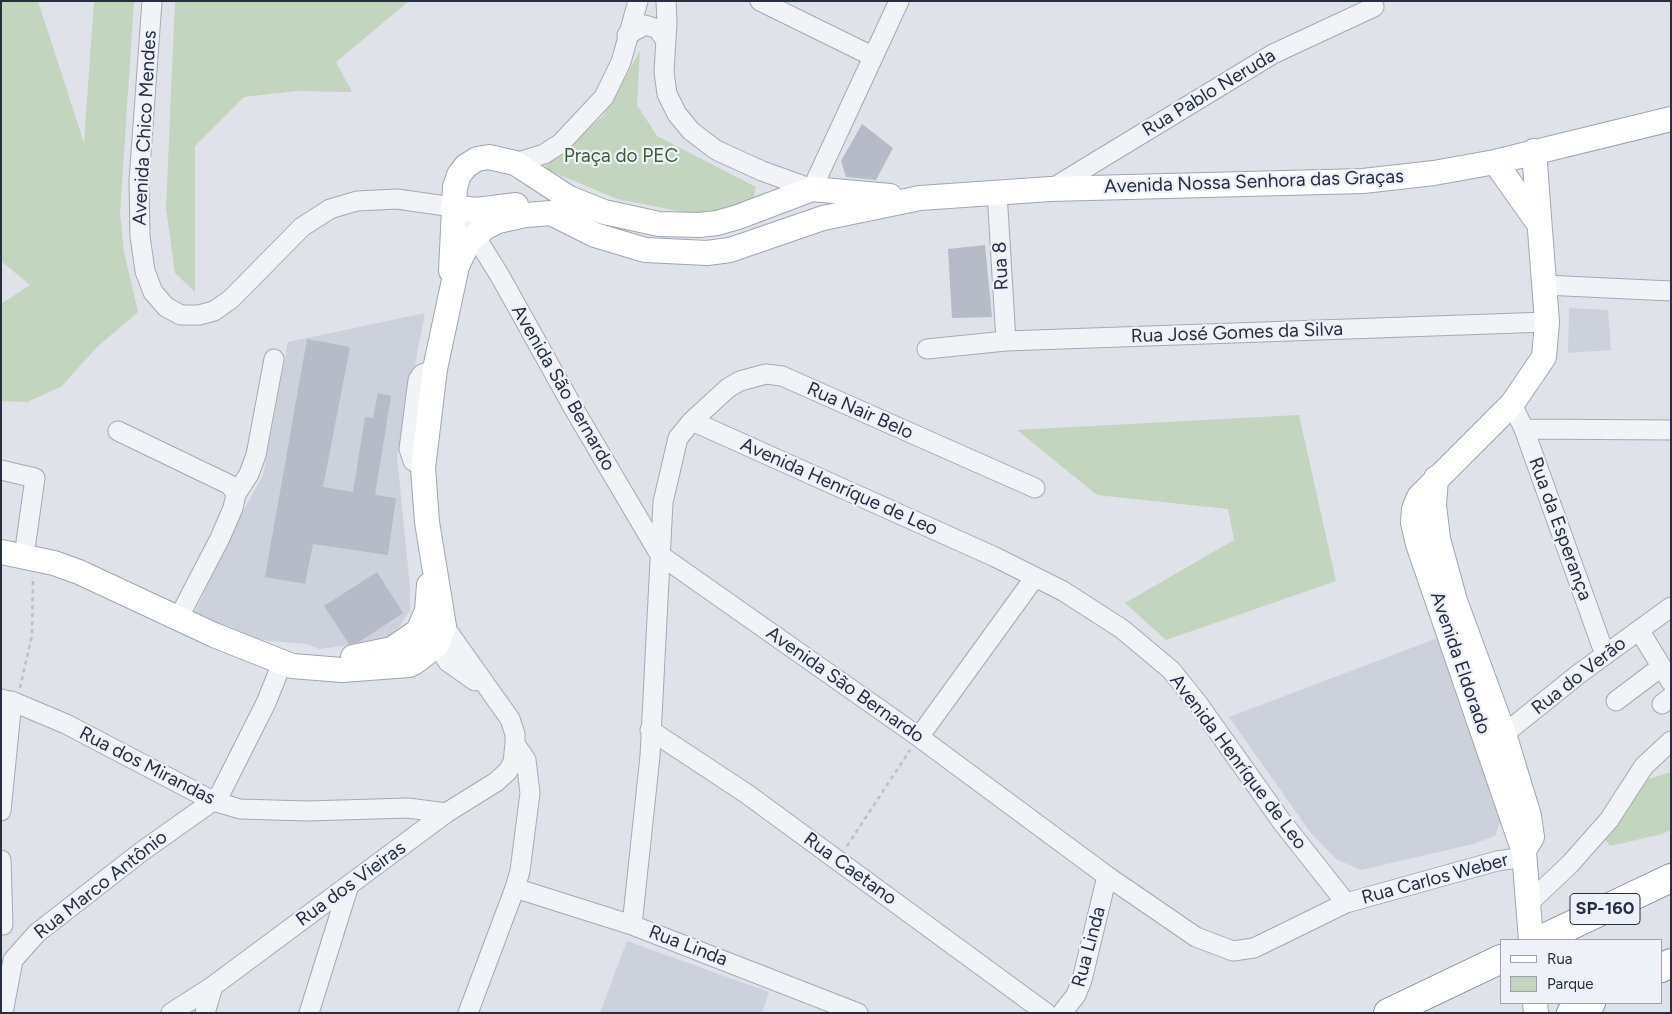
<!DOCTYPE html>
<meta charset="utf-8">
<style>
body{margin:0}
#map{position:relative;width:1672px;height:1014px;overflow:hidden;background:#dfe2e9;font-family:Figtree,sans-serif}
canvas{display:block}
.frame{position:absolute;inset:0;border:2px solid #262f42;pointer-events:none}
.legend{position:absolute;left:1500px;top:939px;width:162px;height:65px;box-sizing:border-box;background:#eef1f7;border:1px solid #9ea3af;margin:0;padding:6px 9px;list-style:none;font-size:15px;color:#262f42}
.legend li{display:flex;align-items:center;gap:10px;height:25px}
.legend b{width:25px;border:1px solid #9ea3af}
</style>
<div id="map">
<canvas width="1672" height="1014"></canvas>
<div class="frame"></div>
<ul class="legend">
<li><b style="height:6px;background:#fff"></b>Rua</li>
<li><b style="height:14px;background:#c3d4bf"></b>Parque</li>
</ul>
</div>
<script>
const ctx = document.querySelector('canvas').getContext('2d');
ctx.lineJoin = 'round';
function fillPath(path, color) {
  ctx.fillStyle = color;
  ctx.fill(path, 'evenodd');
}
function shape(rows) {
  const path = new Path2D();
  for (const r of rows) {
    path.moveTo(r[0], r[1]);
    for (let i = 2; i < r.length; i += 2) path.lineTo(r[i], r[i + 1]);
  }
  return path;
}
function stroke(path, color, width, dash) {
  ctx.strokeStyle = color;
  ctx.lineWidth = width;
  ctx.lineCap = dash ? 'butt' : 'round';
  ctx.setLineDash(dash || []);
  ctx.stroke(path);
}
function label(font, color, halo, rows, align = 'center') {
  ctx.font = font + ' Figtree,sans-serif';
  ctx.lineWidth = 4.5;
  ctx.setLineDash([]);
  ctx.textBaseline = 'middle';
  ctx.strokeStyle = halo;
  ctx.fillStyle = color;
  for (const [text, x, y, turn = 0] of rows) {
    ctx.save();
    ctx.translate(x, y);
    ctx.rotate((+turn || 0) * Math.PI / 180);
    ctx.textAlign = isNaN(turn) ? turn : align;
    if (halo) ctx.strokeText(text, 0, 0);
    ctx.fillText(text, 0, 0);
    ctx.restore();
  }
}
const built = shape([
 [1569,308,1608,310,1611,350,1568,353],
 [425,313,397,456,410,588,410,611,397,630,382,641,319,649,307,644,247,639,195,612,241,514,263,476,288,342],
 [1443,636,1500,810,1500,822,1495,836,1473,844,1361,870,1336,859,1310,832,1229,717],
 [627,941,769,992,762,1013,600,1013]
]);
const green = shape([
 [1,1,38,1,84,143,94,1,134,1,120,213,124,252,138,312,96,348,61,387,27,402,1,401,1,304,30,285,1,261],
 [175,1,409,1,336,62,352,92,296,91,244,97,195,146,195,292,175,273,166,208],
 [640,51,637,105,657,136,756,187,753,200,715,213,689,213,617,199,543,168,603,116],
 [1299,415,1336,581,1166,640,1125,603,1234,540,1228,509,1097,495,1017,430],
 [1671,772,1671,830,1662,834,1610,846,1603,836,1642,781]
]);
const building = shape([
 [862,124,893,148,876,180,846,177,841,161],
 [985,245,992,317,952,318,948,249],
 [307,339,350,347,323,487,353,492,365,417,373,418,378,393,391,396,375,495,396,498,388,555,313,544,305,584,265,577],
 [377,572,403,613,359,642,349,644,324,606]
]);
const path = shape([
 [20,688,32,635,33,577],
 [847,846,910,750]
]);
const minor = shape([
 [152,1,139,181,140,236,145,271,153,292,166,307,181,315,199,315,214,311,231,299,302,227,330,209,357,201,397,199,453,207,475,236,500,276,574,409,660,555,919,737,1107,876,1196,937,1233,951,1254,948,1346,903,1497,861,1525,857],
 [666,1,667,22,664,72,667,94,677,114,691,131,716,150,762,171,812,189,899,1],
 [760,1,872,56],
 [627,35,645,25,658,29,664,38],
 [515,163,544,154,561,143,604,97,621,62,638,1],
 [1051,189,1273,54,1374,7],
 [997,192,1006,341],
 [1544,285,1671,291],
 [927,349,1006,341,1547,322],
 [1512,404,1524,429,1605,655],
 [692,421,728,388,740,381,766,374,782,376,1035,488],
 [1524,429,1671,430],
 [118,431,230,485,236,494,233,508,220,538,178,619],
 [423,468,413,461,409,449,418,380,422,374,435,369],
 [1,470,35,478,24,556],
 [236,494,249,474,256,455,274,359],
 [1639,630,1671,682],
 [427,638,437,645,448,662,475,681],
 [1,699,16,703,66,724,213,801,240,809,307,811,408,808,446,813],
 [1616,701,1661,667],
 [1662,704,1671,697],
 [650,730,747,794,1046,1013],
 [919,737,1035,577],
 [1492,739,1504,734,1580,673,1671,607],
 [1,811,12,701],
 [1,860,3,925],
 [515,888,632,925,858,1013],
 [1530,902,1570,864,1609,820,1644,766,1671,741],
 [632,925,650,756,663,502,678,438,692,421,995,557,1063,591,1122,629,1171,670,1199,705,1282,822,1346,903],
 [3,1013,13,960,37,933,141,852,213,801,220,794,266,703,282,663],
 [171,1013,213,986,446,813,496,782,508,771,513,762,515,744,515,734,510,719,444,626,436,621],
 [205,1013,213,986],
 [309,1013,349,885],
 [468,1013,515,888,520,871,530,793,526,760,515,744],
 [1062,1013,1076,995,1082,980,1107,876]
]);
const major = shape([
 [1495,162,1539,224],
 [453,207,476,210,516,205],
 [451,271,455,187,459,175,466,166,477,159,489,157,515,163,569,198,604,212,659,224,699,225,717,223,738,217,812,189,890,196],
 [1436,478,1434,505,1438,539,1455,601,1504,734,1529,816,1532,837,1525,849],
 [1,552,54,563,79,572,214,635,292,666,342,670,409,665,415,662,437,645,444,626,427,522,423,468,435,369,457,266,469,241,486,227,498,221,526,215,551,213,595,235,645,250,707,253,730,250,823,218,920,198,1050,189,1363,181,1434,173,1495,162,1671,119],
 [353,657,392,649,418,631,427,611,429,585],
 [1531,940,1524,852,1418,544,1413,523,1414,509,1419,497,1512,404,1544,357,1547,322,1534,151],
 [1535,1003,1536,1013]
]);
const highway = shape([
 [1540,940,1671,878],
 [1661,968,1671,963],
 [1388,1013,1501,959],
 [1571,1013,1591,1003]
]);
const shields = [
 [1605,909,70]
];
const shieldNames = [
 ["SP-160",1605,909]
];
const streetNames = [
 ["Rua Pablo Neruda",1209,93,-31],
 ["Avenida Chico Mendes",145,128,-87],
 ["Avenida Nossa Senhora das Graças",1254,182,-2],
 ["Rua 8",1001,266,-93],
 ["Rua José Gomes da Silva",1237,333,-2],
 ["Avenida São Bernardo",563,388,60],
 ["Rua Nair Belo",860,411,24],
 ["Avenida Henríque de Leo",839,487,24],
 ["Rua da Esperança",1560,529,70],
 ["Avenida Eldorado",1460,663,71],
 ["Rua do Verão",1579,676,-38],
 ["Avenida São Bernardo",845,685,35],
 ["Avenida Henríque de Leo",1238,762,53],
 ["Rua dos Mirandas",147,766,27],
 ["Rua Caetano",850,869,36],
 ["Rua Carlos Weber",1435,879,-15],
 ["Rua dos Vieiras",351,884,-36],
 ["Rua Marco Antônio",101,885,-38],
 ["Rua Linda",688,946,21],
 ["Rua Linda",1089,947,-75]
];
const parkNames = [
 ["Praça do PEC",621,156]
];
fillPath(built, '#cdd1dc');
fillPath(green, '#c3d4bf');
fillPath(building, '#b6bbc7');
stroke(minor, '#a4a9b4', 21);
stroke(major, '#9da6b6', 26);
stroke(highway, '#858ea1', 30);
stroke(path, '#bdc0c8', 2.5, [4, 4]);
stroke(minor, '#f2f3f7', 19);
stroke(major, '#fff', 24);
stroke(highway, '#fff', 28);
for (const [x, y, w] of shields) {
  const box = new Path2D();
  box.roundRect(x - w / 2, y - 15.5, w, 31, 4);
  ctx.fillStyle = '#eef1f7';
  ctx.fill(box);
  stroke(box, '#262f42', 1);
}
label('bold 18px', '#262f42', null, shieldNames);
label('19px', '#262f42', '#eef1f7', streetNames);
label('19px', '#385f33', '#eef1f7', parkNames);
</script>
